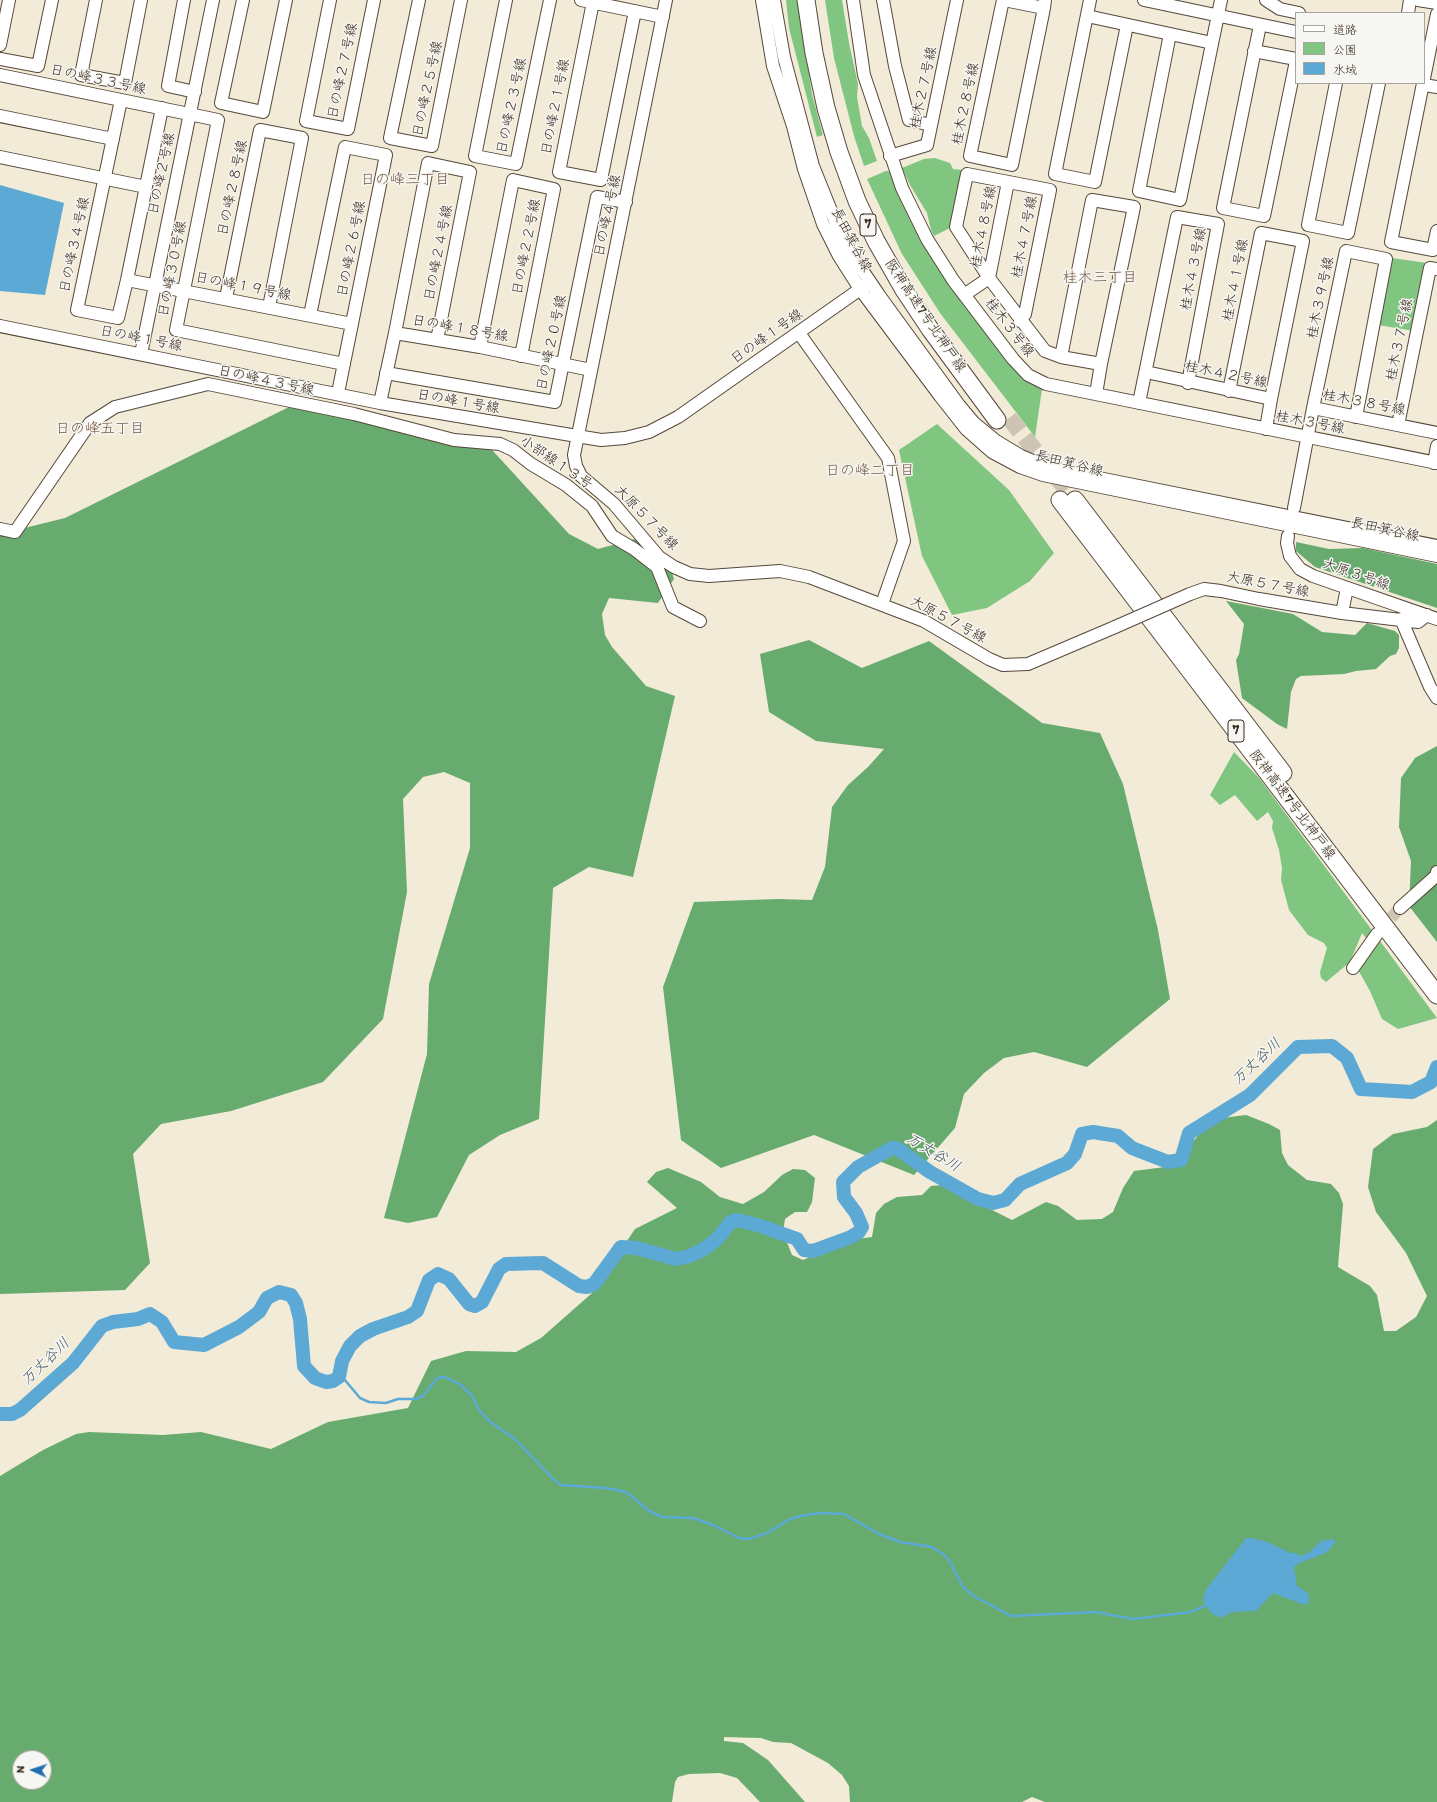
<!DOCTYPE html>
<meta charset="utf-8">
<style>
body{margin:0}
#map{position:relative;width:1437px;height:1802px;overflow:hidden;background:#f1ebd8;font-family:Itim,"Klee One",sans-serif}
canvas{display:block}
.legend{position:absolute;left:1295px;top:12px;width:130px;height:72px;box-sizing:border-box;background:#f6f6f2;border:1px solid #aba49d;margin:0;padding:5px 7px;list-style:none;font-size:12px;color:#3b2a1e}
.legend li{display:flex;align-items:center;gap:8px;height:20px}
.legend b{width:20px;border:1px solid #aba49d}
.north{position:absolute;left:12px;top:1750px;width:40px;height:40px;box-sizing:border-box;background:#f6f6f2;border:1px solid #aba49d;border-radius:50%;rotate:273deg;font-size:11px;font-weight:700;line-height:16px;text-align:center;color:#3b2a1e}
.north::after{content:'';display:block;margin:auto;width:14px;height:18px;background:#1f6fb2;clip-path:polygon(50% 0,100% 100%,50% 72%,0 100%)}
</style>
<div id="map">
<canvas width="1437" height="1802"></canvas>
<ul class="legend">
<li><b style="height:5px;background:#fff"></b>道路</li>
<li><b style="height:11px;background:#80c681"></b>公園</li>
<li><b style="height:11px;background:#5ca9d5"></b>水域</li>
</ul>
<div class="north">N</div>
</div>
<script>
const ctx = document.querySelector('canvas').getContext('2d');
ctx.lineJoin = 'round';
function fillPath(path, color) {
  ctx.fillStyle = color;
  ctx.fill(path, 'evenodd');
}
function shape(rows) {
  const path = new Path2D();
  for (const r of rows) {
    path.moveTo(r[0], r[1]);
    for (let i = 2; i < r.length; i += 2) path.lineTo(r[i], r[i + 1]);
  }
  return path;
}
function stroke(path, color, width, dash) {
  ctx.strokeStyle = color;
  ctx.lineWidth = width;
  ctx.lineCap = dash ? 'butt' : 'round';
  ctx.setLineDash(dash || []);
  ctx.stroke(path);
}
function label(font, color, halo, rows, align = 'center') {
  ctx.font = font + ' Itim,"Klee One",sans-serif';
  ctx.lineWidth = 3;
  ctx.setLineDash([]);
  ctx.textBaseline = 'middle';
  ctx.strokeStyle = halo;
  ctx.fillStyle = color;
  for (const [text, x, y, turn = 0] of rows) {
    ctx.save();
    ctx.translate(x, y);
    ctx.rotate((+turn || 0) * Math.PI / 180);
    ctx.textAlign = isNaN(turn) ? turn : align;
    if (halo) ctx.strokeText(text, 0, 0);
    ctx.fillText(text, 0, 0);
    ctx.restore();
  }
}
const green = shape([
 [786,0,798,0,812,94,823,135,817,137,789,28],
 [825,0,842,0,849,43,858,84,857,97,862,126,869,138,877,161,864,166,854,136,834,58],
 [935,158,950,163,953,169,963,170,952,227,934,236,931,230,927,213,910,185,902,168,924,159],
 [886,171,889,171,904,205,1025,380,1042,389,1035,437,940,313,902,254,867,179],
 [1392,258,1427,263,1414,331,1378,325],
 [937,424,1009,490,1054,553,1030,581,987,608,952,615,922,556,899,450],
 [1234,752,1260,779,1437,1018,1398,1029,1382,1019,1370,991,1357,968,1374,948,1362,933,1350,962,1326,982,1321,978,1320,972,1327,948,1324,943,1308,935,1289,910,1281,880,1282,868,1279,850,1272,828,1273,821,1268,812,1257,821,1235,795,1220,805,1210,795]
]);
const forest = shape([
 [289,407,483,440,569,534,598,549,635,539,668,560,674,579,658,603,609,598,602,614,605,635,612,647,646,686,675,696,633,877,589,867,553,888,539,1119,500,1135,469,1155,437,1217,408,1223,384,1218,427,1054,429,984,470,848,470,783,444,772,423,777,403,799,407,892,383,1019,323,1082,231,1111,161,1124,133,1154,150,1263,125,1290,0,1294,0,534,65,518],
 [1296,542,1329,549,1363,548,1437,564,1437,608,1315,567,1296,551],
 [1226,601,1293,614,1322,632,1355,635,1367,623,1395,631,1399,635,1399,648,1396,654,1390,656,1376,669,1356,671,1344,674,1301,676,1296,679,1291,692,1287,729,1277,724,1242,698,1236,660,1239,654,1244,624],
 [809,640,862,668,929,641,1042,723,1100,733,1123,784,1158,930,1170,999,1087,1067,1034,1052,1004,1058,984,1073,964,1094,955,1128,914,1175,814,1135,721,1168,681,1140,663,987,694,902,778,899,812,900,825,867,832,807,848,785,868,767,884,749,816,741,769,712,760,654],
 [1437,746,1437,942,1409,906,1411,861,1399,827,1401,778,1415,758],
 [1246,1115,1269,1124,1280,1130,1282,1153,1288,1165,1307,1180,1331,1184,1339,1193,1343,1204,1338,1267,1370,1286,1377,1295,1384,1331,1396,1331,1416,1317,1427,1296,1406,1253,1376,1212,1368,1187,1373,1149,1393,1134,1427,1127,1437,1120,1437,1802,1045,1802,1032,1797,1022,1802,850,1802,849,1786,842,1775,828,1763,791,1743,773,1742,761,1738,724,1737,724,1741,743,1743,768,1760,805,1802,760,1802,737,1778,720,1773,689,1774,678,1777,675,1782,672,1802,0,1802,0,1476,43,1450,76,1434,89,1432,163,1435,201,1432,271,1449,328,1422,408,1408,431,1361,466,1351,516,1352,541,1338,591,1294,635,1229,677,1208,647,1182,656,1172,668,1168,701,1182,720,1197,743,1204,764,1192,782,1175,793,1169,805,1170,815,1178,812,1202,807,1212,795,1212,785,1219,783,1232,792,1255,803,1260,849,1240,872,1237,876,1213,884,1204,897,1197,922,1195,931,1186,942,1185,1012,1220,1046,1202,1058,1206,1077,1220,1102,1219,1113,1212,1123,1188,1134,1171,1165,1167,1177,1160,1186,1152,1201,1131,1210,1123,1222,1118],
 [20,1758,44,1758,44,1782,20,1782]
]);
const water = shape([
 [0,185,64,203,45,295,0,291],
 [1252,1538,1270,1543,1290,1553,1296,1553,1300,1556,1309,1553,1321,1541,1332,1539,1336,1542,1326,1553,1299,1563,1294,1567,1297,1586,1308,1593,1309,1599,1308,1604,1302,1604,1273,1593,1256,1611,1232,1612,1221,1618,1211,1613,1203,1600,1205,1591,1246,1538]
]);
const stream = shape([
 [339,1377,344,1379,360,1398,369,1402,386,1403,398,1399,416,1399,423,1396,437,1378,444,1377,449,1379,461,1385,472,1396,479,1410,489,1421,515,1439,552,1478,561,1485,605,1488,622,1491,629,1494,649,1511,662,1517,693,1518,713,1525,739,1538,749,1539,767,1533,790,1519,801,1516,819,1513,844,1514,879,1534,900,1542,932,1547,943,1554,950,1562,963,1587,974,1596,1011,1616,1096,1612,1133,1619,1191,1612,1207,1605]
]);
const river = shape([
 [0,1414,12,1414,20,1410,73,1363,102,1326,113,1322,138,1319,150,1314,162,1322,174,1342,204,1345,239,1327,259,1312,267,1298,279,1292,291,1295,296,1303,300,1319,304,1366,315,1378,326,1382,333,1381,339,1377,342,1361,350,1346,360,1336,373,1329,408,1317,417,1311,429,1280,438,1274,449,1279,469,1304,475,1306,482,1302,499,1269,506,1264,543,1263,579,1286,587,1287,594,1284,621,1247,636,1248,676,1259,690,1256,704,1249,717,1239,731,1222,737,1220,761,1226,797,1239,804,1250,813,1251,851,1237,859,1232,862,1227,856,1213,844,1197,843,1182,858,1167,892,1148,898,1149,930,1172,978,1199,993,1203,1005,1200,1020,1184,1067,1163,1075,1154,1082,1134,1093,1132,1118,1136,1132,1148,1168,1162,1181,1160,1189,1133,1250,1095,1298,1047,1332,1046,1347,1058,1361,1089,1412,1092,1431,1082,1437,1067]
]);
const minorTunnel = shape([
 [1379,931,1400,908]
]);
const highwayTunnel = shape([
 [1009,418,1075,500]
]);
const minor = shape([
 [96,0,81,75,125,83,141,0],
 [184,0,168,86,195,92],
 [243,0,221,103,263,112,286,0],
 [330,0,306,121,348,129,374,0],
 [419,0,390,138,432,146,461,0],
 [506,0,475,156,516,164,550,0],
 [581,0,663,17],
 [666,0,574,455,576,466,581,476,614,504,659,557,674,567,690,574,709,576,780,571,809,577,924,621,989,659,1003,665,1028,664,1115,627],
 [762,0,773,66,793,126,804,169,823,224,839,256,860,289,940,396,966,429,992,452,1020,467,1043,475,1437,556],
 [774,0,784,57,813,166,840,233,852,255,879,295,959,405,974,423,996,441,1021,456,1045,466,1074,473,1437,546],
 [853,0,864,75,902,188,927,239,953,280,1013,359,1028,375,1046,384,1437,463],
 [883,0,895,66,909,120,931,125],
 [1003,0,970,156,1012,165,1044,8],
 [1004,0,1044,8,1045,0],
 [1090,0,1055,174,1095,182,1127,25],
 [1144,0,1296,32],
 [1266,0,1280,9,1299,13],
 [1418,0,1437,3],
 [593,2,559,172,601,180,635,11],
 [1408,13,1410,0],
 [1437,14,1391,242,1433,250,1437,231],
 [1087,16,1212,43],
 [1260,25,1223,208,1264,216,1296,61],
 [1170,34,1139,191,1180,200,1221,0],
 [0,45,9,0],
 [1254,51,1296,59],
 [0,59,38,66,52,0],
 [0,75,218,120,176,330,344,364],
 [1336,83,1308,225,1348,233,1379,83],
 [1424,85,1437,87],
 [121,100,77,310,118,318,127,280,162,108],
 [0,116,113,139],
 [890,156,927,145,957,0],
 [0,157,146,187],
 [989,278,956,227,967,174,1050,190,1025,314,1020,321],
 [989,278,1008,182],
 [127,280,352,324],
 [964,295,989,278,1045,351,1061,357,1101,364,1096,394],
 [226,298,260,130,302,138,269,307],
 [310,315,345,147,386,155,338,393],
 [0,326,380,403,601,440,625,438,649,432,678,417,866,285],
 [395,333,428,163,470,172,437,340],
 [799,333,888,458,904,541,882,604],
 [480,347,513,180,554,189,521,356],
 [141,354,213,0],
 [1061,357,1092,200,1134,207,1101,364],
 [1146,372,1271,399,1266,429],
 [386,373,555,402,597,197,626,202],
 [1229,391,1261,233,1303,241,1271,399],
 [380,403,395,333,480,347,591,370],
 [1139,403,1177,217,1218,224,1188,383],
 [1313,408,1346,251,1386,259,1356,417],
 [1398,425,1430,268,1437,269],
 [1434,463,1437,446],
 [1294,508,1313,408,1437,433],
 [0,529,15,532,90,423,115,407,208,384,354,414,454,440,500,444,513,450,531,464,566,485,592,506,612,536,634,549,657,567,673,607,700,621],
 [1288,536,1287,543,1290,556,1300,569,1313,576,1437,619],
 [1190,594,1204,589,1221,591,1259,599,1342,613,1347,588],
 [1342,613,1418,622,1427,615],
 [1401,619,1430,687,1437,698],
 [1400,908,1437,875,1437,872],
 [1353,968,1377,934]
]);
const highway = shape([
 [806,0,814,53,826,108,839,152,857,201,876,241,904,290,930,329,997,420],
 [1060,500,1437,995],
 [1075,500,1283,773]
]);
const minorBridge = shape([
 [1115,627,1190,594]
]);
const shields = [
 [868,225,16],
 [1236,731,16]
];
const shieldNames = [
 ["7",868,225],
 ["7",1236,731]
];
const streetNames = [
 ["日の峰２７号線",343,71,-78],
 ["日の峰３３号線",98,80,12],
 ["桂木２７号線",924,88,-78],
 ["日の峰２５号線",428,89,-78],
 ["桂木２８号線",966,104,-78],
 ["日の峰２３号線",512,106,-78],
 ["日の峰２１号線",556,107,-79],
 ["日の峰２号線",162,174,-78],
 ["日の峰２８号線",233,188,-78],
 ["日の峰４号線",608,216,-78],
 ["桂木４８号線",984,227,-79],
 ["桂木４７号線",1025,237,-79],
 ["長田箕谷線",851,240,62],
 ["日の峰３４号線",75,245,-78],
 ["日の峰２２号線",527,247,-79],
 ["日の峰２６号線",352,249,-79],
 ["日の峰２４号線",439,253,-79],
 ["日の峰３０号線",173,269,-79],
 ["桂木４３号線",1194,269,-79],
 ["桂木４１号線",1236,280,-79],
 ["日の峰１９号線",243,287,11],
 ["桂木３９号線",1321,298,-78],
 ["阪神高速7号北神戸線",925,316,56],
 ["桂木３号線",1009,328,52],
 ["日の峰１８号線",460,329,10],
 ["日の峰１号線",767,337,-35],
 ["日の峰１号線",141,339,11],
 ["桂木３７号線",1400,340,-78],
 ["日の峰２０号線",552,343,-78],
 ["桂木４２号線",1226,375,12],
 ["日の峰４３号線",266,381,12],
 ["日の峰１号線",458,402,10],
 ["桂木３８号線",1364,403,11],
 ["桂木３号線",1310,423,11],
 ["小部線１３号",556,463,34],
 ["長田箕谷線",1069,464,14],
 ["大原５７号線",646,518,46],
 ["長田箕谷線",1385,530,12],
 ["大原３号線",1356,575,19],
 ["大原５７号線",1268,585,11],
 ["大原５７号線",948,620,28],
 ["阪神高速7号北神戸線",1292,805,53]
];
const neighbourhoodNames = [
 ["日の峰三丁目",405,180],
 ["桂木三丁目",1100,278],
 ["日の峰五丁目",100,429],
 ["日の峰二丁目",870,471]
];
const waterNames = [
 ["万丈谷川",1257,1062,-43],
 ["万丈谷川",933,1153,31],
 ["万丈谷川",46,1362,-44]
];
fillPath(green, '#80c681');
fillPath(forest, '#68ab6f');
fillPath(water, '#5ca9d5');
stroke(stream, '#5ca9d5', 2.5);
stroke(river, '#5ca9d5', 14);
stroke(minorTunnel, '#cdc4b3', 12, [12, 6]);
stroke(highwayTunnel, '#cdc4b3', 17, [17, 8]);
stroke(minor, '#56473a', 14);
stroke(highway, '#56473a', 19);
stroke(minor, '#fff', 12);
stroke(highway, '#fff', 17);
stroke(minorBridge, '#56473a', 14, []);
stroke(minorBridge, '#fff', 12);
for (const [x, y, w] of shields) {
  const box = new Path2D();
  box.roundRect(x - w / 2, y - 11, w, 22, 3);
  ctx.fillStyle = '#f6f6f2';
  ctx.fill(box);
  stroke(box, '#3b2a1e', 1);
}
label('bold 13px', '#3b2a1e', null, shieldNames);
label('14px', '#3b2a1e', '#f6f6f2', streetNames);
label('15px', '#795848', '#f6f6f2', neighbourhoodNames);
label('italic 15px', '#47565e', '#f6f6f2', waterNames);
</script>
